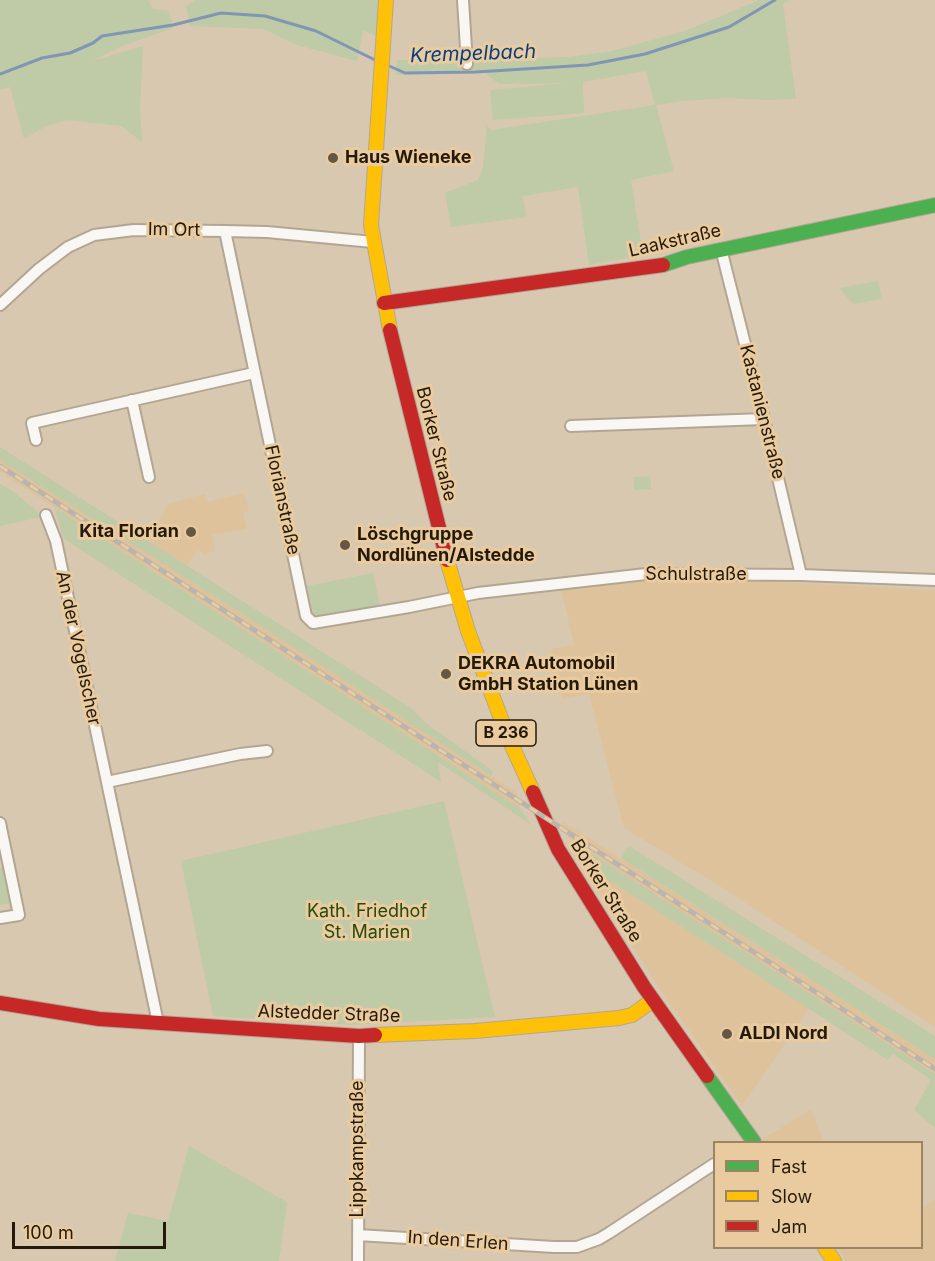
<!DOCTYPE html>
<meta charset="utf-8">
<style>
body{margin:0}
#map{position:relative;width:935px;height:1261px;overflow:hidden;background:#d8c8b0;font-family:Inter,sans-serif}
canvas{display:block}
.legend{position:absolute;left:713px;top:1141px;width:210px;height:108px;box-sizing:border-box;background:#e9cb9f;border:2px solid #9b8463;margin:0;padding:8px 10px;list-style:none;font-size:18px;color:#251a09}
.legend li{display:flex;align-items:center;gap:12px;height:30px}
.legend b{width:30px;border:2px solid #9b8463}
.scale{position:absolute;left:12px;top:1222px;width:154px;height:27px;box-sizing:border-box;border:3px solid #251a09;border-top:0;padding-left:8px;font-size:18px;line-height:21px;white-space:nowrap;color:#251a09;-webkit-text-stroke:4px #e9cb9f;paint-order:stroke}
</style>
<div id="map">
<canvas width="935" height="1261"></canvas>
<ul class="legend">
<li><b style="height:8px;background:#4caf50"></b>Fast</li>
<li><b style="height:8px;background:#ffc107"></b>Slow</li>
<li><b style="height:8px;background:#c62828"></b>Jam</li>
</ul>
<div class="scale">100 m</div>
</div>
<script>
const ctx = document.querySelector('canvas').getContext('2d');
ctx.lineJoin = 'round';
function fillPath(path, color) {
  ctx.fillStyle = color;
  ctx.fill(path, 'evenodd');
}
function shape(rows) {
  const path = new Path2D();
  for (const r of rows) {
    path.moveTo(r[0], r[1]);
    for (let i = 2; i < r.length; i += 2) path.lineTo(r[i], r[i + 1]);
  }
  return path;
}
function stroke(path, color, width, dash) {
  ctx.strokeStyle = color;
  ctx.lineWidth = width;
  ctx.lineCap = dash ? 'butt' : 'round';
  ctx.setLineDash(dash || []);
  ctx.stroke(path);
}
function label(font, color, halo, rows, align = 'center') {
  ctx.font = font + ' Inter,sans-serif';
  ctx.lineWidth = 6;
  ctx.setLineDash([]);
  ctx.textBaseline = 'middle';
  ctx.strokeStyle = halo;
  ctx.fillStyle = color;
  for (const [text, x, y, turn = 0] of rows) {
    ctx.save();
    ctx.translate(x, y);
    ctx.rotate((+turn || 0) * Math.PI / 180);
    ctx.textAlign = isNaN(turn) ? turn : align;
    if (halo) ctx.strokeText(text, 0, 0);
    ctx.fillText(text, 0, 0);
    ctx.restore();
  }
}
const built = shape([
 [0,460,266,629,517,793,521,809,0,472],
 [244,493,249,511,243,513,247,529,212,535,215,550,205,555,197,550,187,565,148,541,168,504,205,494,207,502],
 [679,580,770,582,935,590,935,1027,723,888,624,828,589,694,562,699,551,649,574,645,561,589,608,583],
 [562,821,935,1059,935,1074,569,840],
 [597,872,809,1009,742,1106,652,977,589,876],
 [811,1109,824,1142,765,1142,763,1139],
 [935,1199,935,1261,846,1261,837,1248,922,1248,922,1208]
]);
const green = shape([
 [0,0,148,0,153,9,169,11,173,28,122,46,92,61,143,46,140,107,142,142,121,126,68,120,46,126,24,139,10,87,0,90],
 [195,0,386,0,383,39,363,30,357,61,297,45,264,29,190,26,186,6],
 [759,0,790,0,783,4,796,99,766,100,728,98,681,101,656,105,674,171,631,180,643,255,589,265,578,187,523,196,526,217,451,227,445,193,478,180,483,168,487,126,491,130,655,105,646,71,583,82,584,113,493,120,490,90,567,83,499,84,485,73,396,75,397,60,471,61,567,57,608,52,685,31],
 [878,281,882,299,853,304,839,288],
 [0,447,411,708,427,724,493,771,491,776,266,629,0,460],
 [650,476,651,489,634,490,634,477],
 [0,484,12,491,35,509,41,517,0,526],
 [55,508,521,809,530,824,438,762,441,782,63,538],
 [373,573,380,605,314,616,307,586],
 [444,801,495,1017,350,1025,213,1016,181,861],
 [573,842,935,1074,935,1128,914,1110,931,1080,893,1054,888,1060,597,872,589,876,571,848],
 [629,846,935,1036,935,1059,621,858],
 [0,868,4,868,10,903,0,905],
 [189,1146,287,1202,279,1261,115,1261,128,1213,168,1221]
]);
const stream = shape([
 [387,65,405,73,476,72,588,65,645,54,729,27,775,0],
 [0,74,42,58,70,53,93,43,102,36,173,25,221,13,265,16,316,31,375,60]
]);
const street = shape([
 [463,0,467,64],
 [225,231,306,616,313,623,409,607,478,593,646,574,801,575,935,580],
 [721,249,764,419,801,575],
 [0,305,39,269,68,247,94,235,134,230,225,231,267,232,373,242],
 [132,400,149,477],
 [571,426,764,419],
 [36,440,32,423,254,373],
 [46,515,56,541,158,1023],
 [107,782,240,754,267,751],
 [0,823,19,915,0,918],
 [358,1235,554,1247,577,1247,599,1239,609,1233,714,1164],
 [358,1261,359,1036]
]);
const fast = shape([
 [663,265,687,257,935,205],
 [707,1076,754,1142]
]);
const slow = shape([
 [386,0,371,225,390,330],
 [447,560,468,631,508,737,533,792],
 [375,1035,475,1031,619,1018,632,1015,653,1000],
 [825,1248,834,1261]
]);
const jam = shape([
 [384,303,663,265],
 [390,330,447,560],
 [533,792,558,849,644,987,707,1076],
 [0,1003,99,1019,359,1036,375,1035]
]);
const rail = shape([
 [0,466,935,1069]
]);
const markers = [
 [333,158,6,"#645743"],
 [191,532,6,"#645743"],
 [345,545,6,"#645743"],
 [446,674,6,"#645743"],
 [727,1034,6,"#645743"]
];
const shields = [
 [506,733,60]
];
const shieldNames = [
 ["B 236",506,733]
];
const poiNames = [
 ["Haus Wieneke",345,158],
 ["Kita Florian",179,532,"right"],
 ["Löschgruppe",357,535],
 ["Nordlünen/Alstedde",357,556],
 ["DEKRA Automobil",458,664],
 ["GmbH Station Lünen",458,685],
 ["ALDI Nord",739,1034]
];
const streetNames = [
 ["Im Ort",174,230,1],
 ["Laakstraße",675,241,-13],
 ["Kastanienstraße",762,412,76],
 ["Borker Straße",436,444,76],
 ["Florianstraße",282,500,78],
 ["Schulstraße",696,575],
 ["An der Vogelscher",78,648,78],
 ["Borker Straße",606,891,58],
 ["Alstedder Straße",329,1014,2],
 ["Lippkampstraße",358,1149,-90],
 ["In den Erlen",458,1241,4]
];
const parkNames = [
 ["Kath. Friedhof",367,912],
 ["St. Marien",367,933]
];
const waterNames = [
 ["Krempelbach",473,54,-2]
];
fillPath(built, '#ddc29c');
fillPath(green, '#bfcaa6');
stroke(stream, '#7f96b5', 3);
stroke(street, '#b2a693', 14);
stroke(fast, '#b2a693', 16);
stroke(slow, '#b2a693', 16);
stroke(jam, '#b2a693', 16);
stroke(street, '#f9f7f3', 10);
stroke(fast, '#4caf50', 14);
stroke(slow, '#ffc107', 14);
stroke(jam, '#c62828', 14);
stroke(rail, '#b9b4ae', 5);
stroke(rail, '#e9cb9f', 3, [9]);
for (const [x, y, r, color] of markers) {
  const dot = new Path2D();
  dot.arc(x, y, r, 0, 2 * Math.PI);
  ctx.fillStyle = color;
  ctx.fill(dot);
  stroke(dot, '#e9cb9f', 2);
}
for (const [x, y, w] of shields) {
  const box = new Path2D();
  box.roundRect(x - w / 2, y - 13, w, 26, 4.5);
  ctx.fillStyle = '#e9cb9f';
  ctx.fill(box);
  stroke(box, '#251a09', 1.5);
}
label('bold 16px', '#251a09', null, shieldNames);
label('bold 18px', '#251a09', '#e9cb9f', poiNames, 'left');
label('18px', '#251a09', '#e9cb9f', streetNames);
label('18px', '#234b0c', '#e9cb9f', parkNames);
label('italic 20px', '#053d80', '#e9cb9f', waterNames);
</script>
